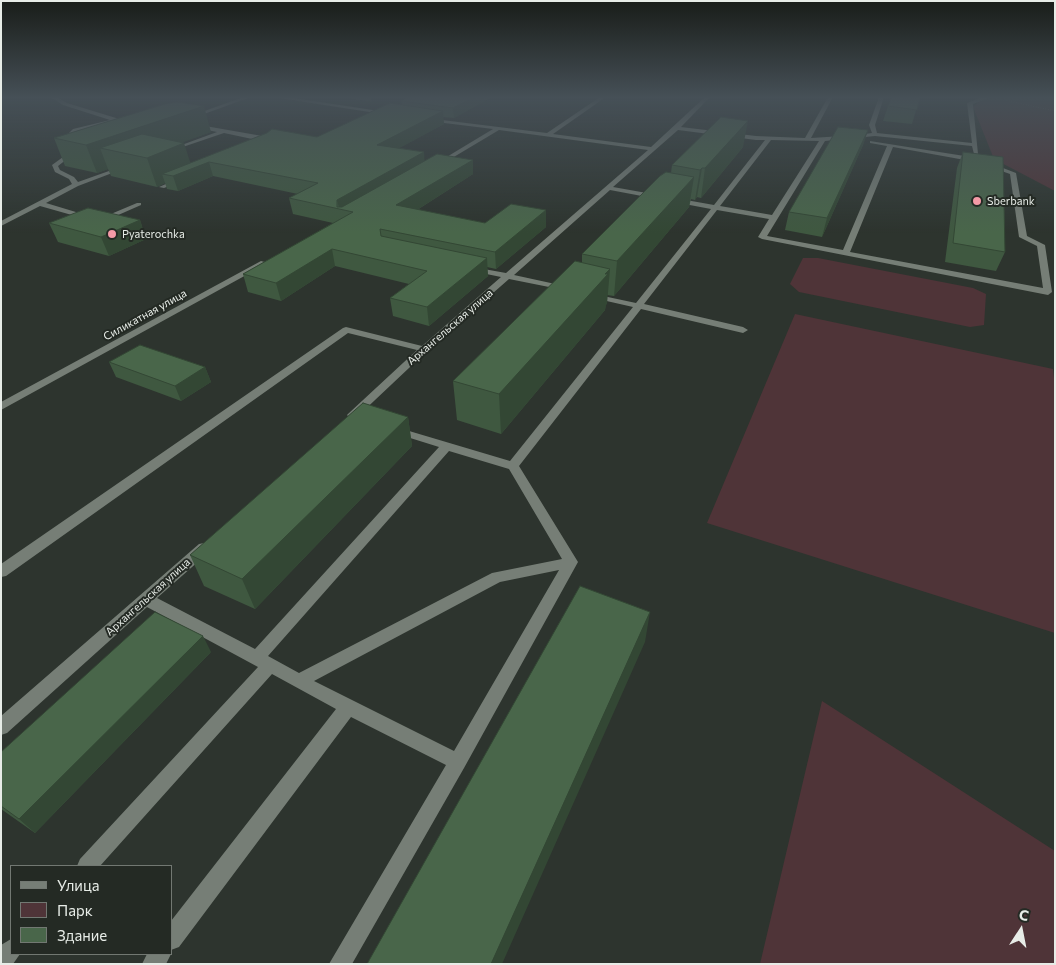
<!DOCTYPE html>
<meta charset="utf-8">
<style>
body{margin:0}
#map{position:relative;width:1056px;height:965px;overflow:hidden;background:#2d342e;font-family:Commissioner,sans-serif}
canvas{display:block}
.frame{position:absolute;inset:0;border:2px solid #e7ece7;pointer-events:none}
.legend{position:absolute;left:10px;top:865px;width:162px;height:90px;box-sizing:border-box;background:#242a24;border:1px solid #727872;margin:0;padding:6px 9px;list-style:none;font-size:15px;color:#e7ece7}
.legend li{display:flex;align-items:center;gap:10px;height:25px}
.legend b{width:25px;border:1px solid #727872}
.north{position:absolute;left:996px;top:905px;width:50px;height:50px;-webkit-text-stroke:4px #242a24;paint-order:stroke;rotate:11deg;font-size:14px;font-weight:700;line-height:20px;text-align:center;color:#e7ece7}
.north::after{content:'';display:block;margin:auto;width:18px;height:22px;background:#e7ece7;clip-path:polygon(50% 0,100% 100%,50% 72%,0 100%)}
</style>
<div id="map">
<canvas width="1056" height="965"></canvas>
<div class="frame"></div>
<ul class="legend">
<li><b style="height:6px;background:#767e76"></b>Улица</li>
<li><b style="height:14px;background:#4f3438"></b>Парк</li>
<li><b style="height:14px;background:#49664a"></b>Здание</li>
</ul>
<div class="north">С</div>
</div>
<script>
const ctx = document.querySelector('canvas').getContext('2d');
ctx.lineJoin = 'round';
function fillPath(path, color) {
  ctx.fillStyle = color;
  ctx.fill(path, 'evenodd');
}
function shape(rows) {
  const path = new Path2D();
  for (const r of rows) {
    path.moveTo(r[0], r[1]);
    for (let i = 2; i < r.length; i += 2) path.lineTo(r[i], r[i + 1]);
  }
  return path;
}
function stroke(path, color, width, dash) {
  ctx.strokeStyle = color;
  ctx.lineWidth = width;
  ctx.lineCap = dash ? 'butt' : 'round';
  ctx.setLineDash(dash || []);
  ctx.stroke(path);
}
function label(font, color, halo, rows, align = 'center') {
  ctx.font = font + ' Commissioner,sans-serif';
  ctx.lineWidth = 4;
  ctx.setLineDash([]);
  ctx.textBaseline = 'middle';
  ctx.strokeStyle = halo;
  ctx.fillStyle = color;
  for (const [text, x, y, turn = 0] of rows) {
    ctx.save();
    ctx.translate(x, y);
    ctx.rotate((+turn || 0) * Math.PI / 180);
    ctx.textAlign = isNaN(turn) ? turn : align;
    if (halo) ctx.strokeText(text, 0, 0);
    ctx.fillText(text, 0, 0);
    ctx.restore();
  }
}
const green = shape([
 [984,97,1055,97,1055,191,994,159,973,107],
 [803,258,818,258,973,288,986,294,984,325,970,327,799,292,790,284],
 [795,314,1053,369,1055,387,1055,633,707,523],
 [822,701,1055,851,1055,964,760,964]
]);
const path = shape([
 [1004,100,1055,111]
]);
const minor = shape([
 [50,97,57,97,67,103,116,118,134,121,131,123,115,121,77,131,72,137,79,141,74,142,65,137,73,129,110,120,63,105,50,97],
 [243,97,251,97,193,118,188,117,243,97],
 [272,97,288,97,392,113,389,115,272,97],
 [600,97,606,97,553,134,651,147,705,97,710,97,681,127,756,136,805,138,828,97,833,97,811,138,858,135,872,133,869,125,879,97,884,97,875,125,877,133,972,143,967,103,982,97,991,97,973,104,978,154,974,154,972,146,875,136,825,141,767,236,843,250,887,146,870,143,870,141,977,158,1016,173,1027,236,1045,245,1052,292,1048,295,762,239,758,237,769,219,717,210,644,304,743,327,748,330,743,333,641,309,519,466,578,562,464,768,352,964,329,964,446,765,351,717,179,947,171,950,171,921,336,709,272,674,100,866,77,866,80,859,258,667,147,607,7,733,1,735,1,716,199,544,204,543,209,544,211,548,209,552,157,598,255,649,439,447,391,432,389,430,391,428,399,428,510,461,633,307,589,297,589,293,636,303,711,209,610,190,514,275,569,287,569,291,509,279,427,351,357,417,353,418,349,417,347,415,349,413,417,350,348,333,6,576,1,577,1,564,343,328,346,327,422,346,501,277,467,270,467,266,506,273,648,150,499,130,437,167,435,166,435,164,493,129,428,121,426,118,547,133,600,97],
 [678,130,756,140,765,140,714,205,613,187,678,130],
 [771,140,819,141,772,215,720,206,771,140],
 [893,147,976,162,1010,174,1019,237,1037,246,1043,288,850,252,893,147],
 [449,451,509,469,562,559,492,573,299,673,268,656,449,451],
 [559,570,454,751,314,681,500,582,559,570],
 [194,124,268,137,274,141,271,143,224,133,168,152,168,150,217,132,192,127,194,124],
 [77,152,79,155,67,159,58,166,60,170,74,177,78,182,123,166,128,167,78,186,46,203,99,219,137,203,141,203,141,205,100,223,40,206,1,226,1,221,72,184,69,179,55,172,52,165,63,157,77,152],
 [182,177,185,179,184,180,164,188,159,187,182,177],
 [261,261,268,263,1,410,1,402,261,261],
 [11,939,11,954,20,954,13,964,1,964,1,945,11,939],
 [147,954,171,954,166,964,142,964,147,954]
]);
const wall = shape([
 [341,97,371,97,372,102],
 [492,97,454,118,443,117,444,124,399,148,424,152,424,161,473,160,473,174,417,210,485,223,546,210,546,227,496,269,487,267,488,276,429,326,393,316,390,298,409,284,335,266,281,301,248,292,243,274,333,223,293,214,289,198,298,194,213,176,178,191,167,189,165,183,157,187,111,176,108,169,97,173,65,166,54,138,211,132,182,142,190,163,317,137,402,105,401,101],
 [920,97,912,124,883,121,888,106],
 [868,130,863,145,822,237,785,230,789,212],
 [743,147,701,198,697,197,695,200,691,199,689,207,614,296,607,295,605,310,501,434,457,420,453,381,582,263,582,254,671,173,672,165],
 [963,152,1005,252,996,271,945,262,957,168],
 [140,220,146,239,109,256,58,242,49,223],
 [109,362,205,367,211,382,181,401,116,377],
 [408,417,412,446,255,609,204,586,190,555],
 [211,652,35,833,1,809,1,752]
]);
const shadedWall = shape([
 [474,97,492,97,454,118,453,108],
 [204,106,211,132,142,157,100,148,108,169,97,173,86,145],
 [443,111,444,124,379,159,377,145],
 [748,121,743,147,701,198,705,168],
 [868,130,863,145,822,237,827,218],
 [184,143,192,168,209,162,213,176,178,191,173,176,162,174,165,183,157,187,147,158],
 [424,152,425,167,350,211,339,208,337,200],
 [473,160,473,174,398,222,396,205],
 [702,168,697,197,695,200,700,170],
 [694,177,689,207,614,296,617,261],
 [546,210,546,227,496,269,495,252],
 [140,220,146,239,109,256,101,237],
 [332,249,335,266,281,301,276,283],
 [487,258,488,276,429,326,427,307],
 [610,269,607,304,606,305,605,310,501,434,499,394],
 [205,367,211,382,181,401,175,386],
 [408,417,412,446,255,609,242,579],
 [650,612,645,642,502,964,491,964],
 [203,636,211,652,35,833,19,819]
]);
const building = shape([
 [410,97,474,97,453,108,401,101,410,97],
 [892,97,920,97,917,110,888,106,892,97],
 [177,102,204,106,86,145,54,138,165,104,177,102],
 [390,103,443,111,377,145,424,152,337,200,337,207,342,207,437,154,473,160,396,205,485,223,511,204,546,210,495,252,380,229,381,236,487,258,427,307,390,298,427,271,332,249,276,283,243,274,353,212,289,198,318,183,209,162,173,176,162,174,267,133,272,129,317,137,390,103],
 [721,117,748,121,705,168,702,168,700,170,672,165,721,117],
 [838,127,868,130,827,218,789,212,838,127],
 [142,134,184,143,147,158,100,148,142,134],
 [963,152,1003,157,1005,252,953,243,963,152],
 [666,172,694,177,617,261,582,254,660,176,666,172],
 [88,208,140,220,101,237,49,223,88,208],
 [575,261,610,269,605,274,608,274,499,394,453,381,575,261],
 [140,345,205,367,175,386,109,362,140,345],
 [363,403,408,417,242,579,190,555,363,403],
 [580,586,650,612,491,964,367,964,580,586],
 [155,612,203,636,19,819,1,806,1,752,155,612]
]);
const markers = [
 [977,201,5,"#f49aa6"],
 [112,234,5,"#f49aa6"]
];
const farPoinames = [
 ["Sberbank",987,201],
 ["Pyaterochka",122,234]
];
const farStreetnames = [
 ["Силикатная улица",145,315,-29],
 ["Архангельская улица",450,327,-41],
 ["Архангельская улица",148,597,-42]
];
fillPath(green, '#4f3438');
stroke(path, '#828883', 1, [0.5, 2]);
fillPath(minor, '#767e76');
fillPath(wall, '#3f5840');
fillPath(shadedWall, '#334734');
fillPath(building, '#49664a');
stroke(building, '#334734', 1);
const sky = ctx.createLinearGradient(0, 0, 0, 233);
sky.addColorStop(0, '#191d19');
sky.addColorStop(0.42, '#465057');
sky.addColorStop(1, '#46505700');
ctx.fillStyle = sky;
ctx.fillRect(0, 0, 1056, 233);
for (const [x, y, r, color] of markers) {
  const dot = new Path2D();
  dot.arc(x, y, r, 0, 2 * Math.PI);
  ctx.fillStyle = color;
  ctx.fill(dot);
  stroke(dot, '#242a24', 2);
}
label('11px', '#e7ece7', '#242a24', farPoinames, 'left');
label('11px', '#e7ece7', '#242a24', farStreetnames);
</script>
